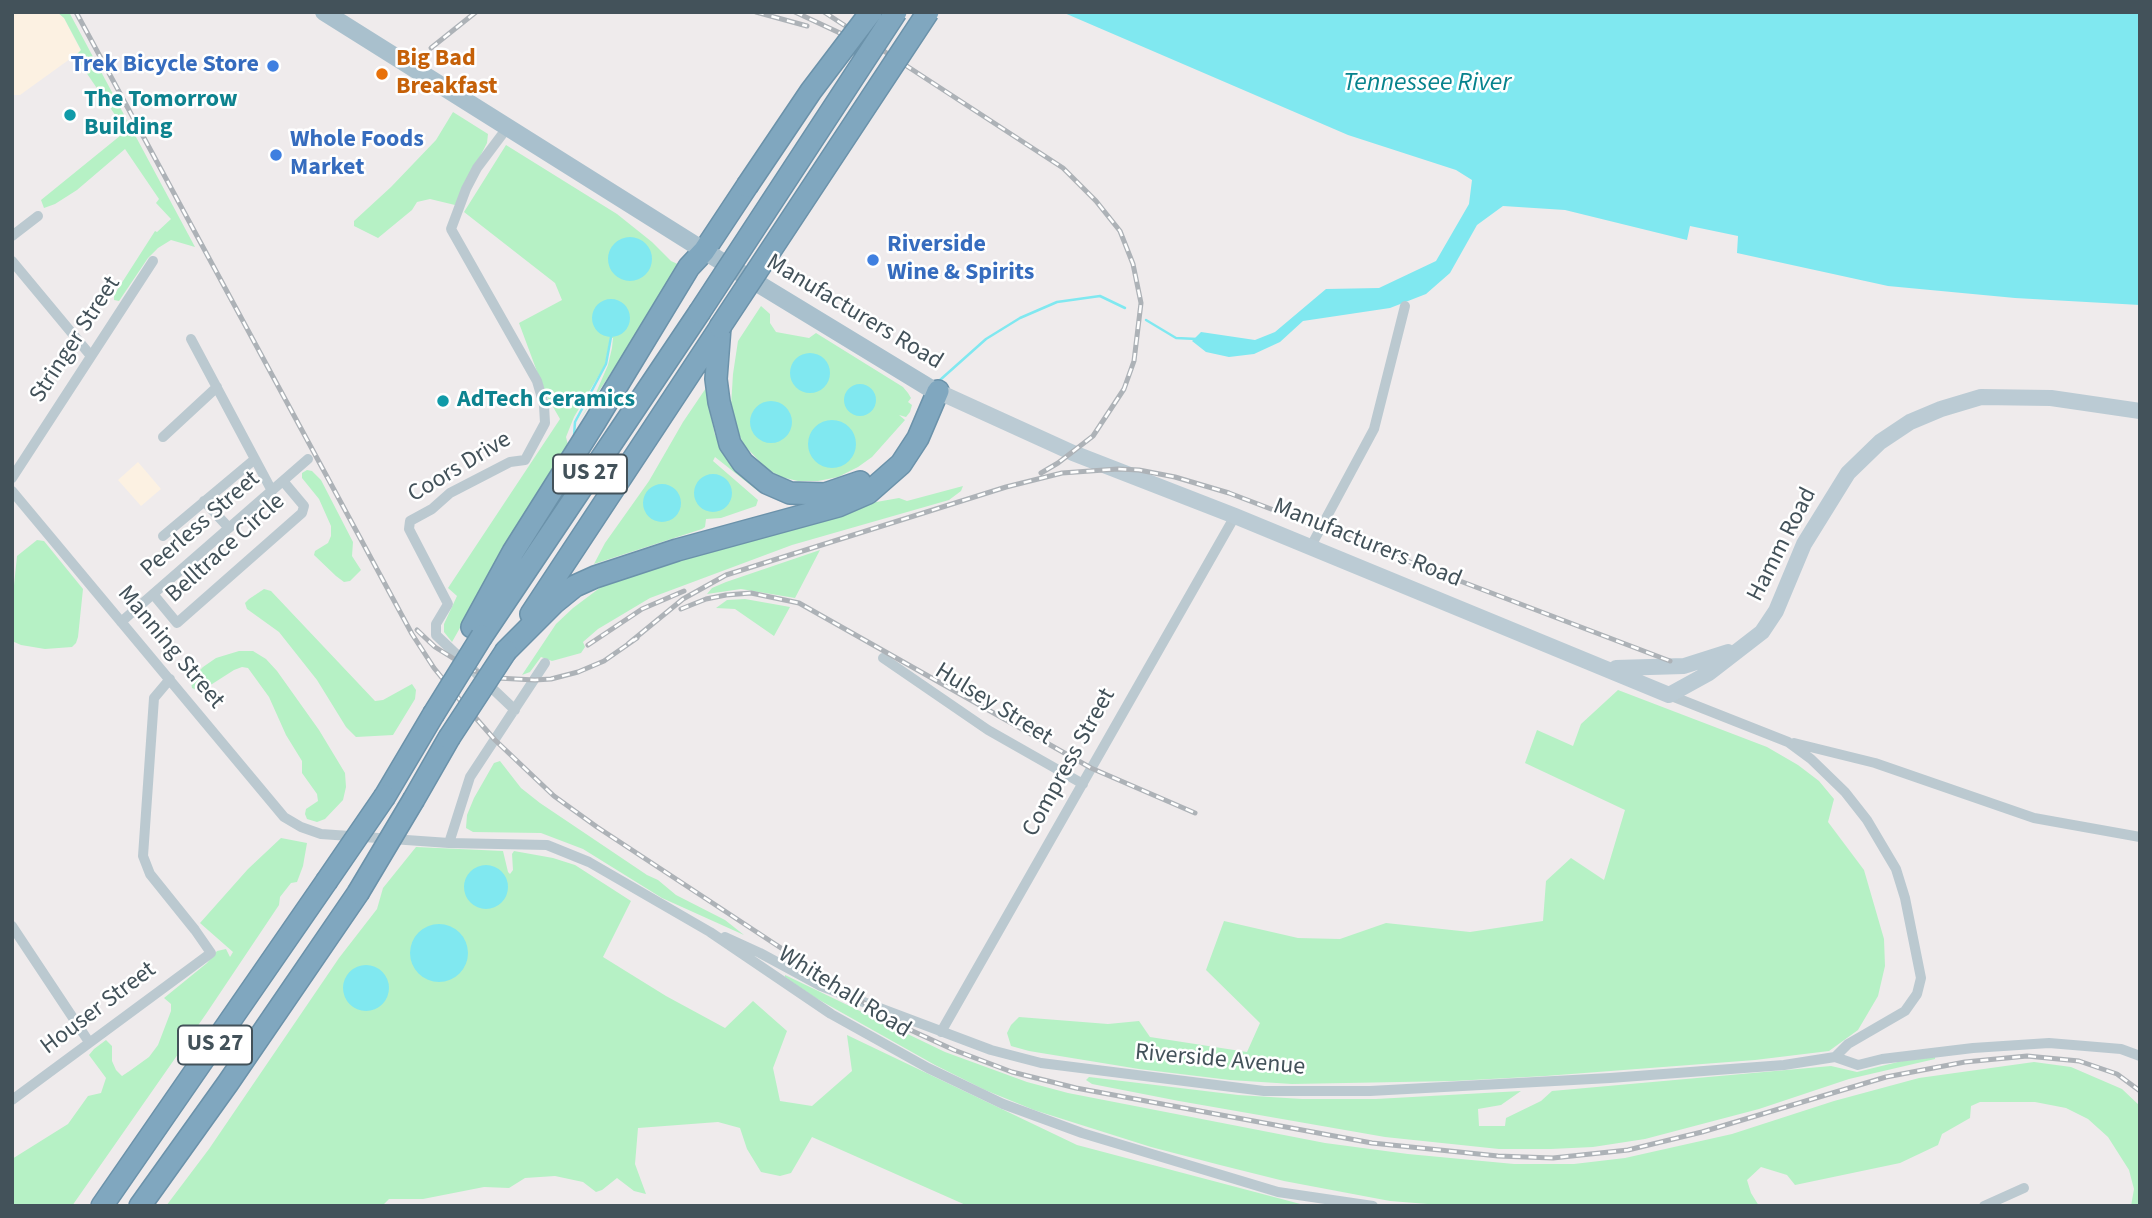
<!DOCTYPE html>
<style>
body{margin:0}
#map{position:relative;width:2152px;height:1218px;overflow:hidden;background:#efebec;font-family:"Source Sans 3",sans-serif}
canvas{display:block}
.frame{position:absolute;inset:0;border:14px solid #43525a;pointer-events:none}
</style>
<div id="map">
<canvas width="2152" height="1218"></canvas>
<div class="frame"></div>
</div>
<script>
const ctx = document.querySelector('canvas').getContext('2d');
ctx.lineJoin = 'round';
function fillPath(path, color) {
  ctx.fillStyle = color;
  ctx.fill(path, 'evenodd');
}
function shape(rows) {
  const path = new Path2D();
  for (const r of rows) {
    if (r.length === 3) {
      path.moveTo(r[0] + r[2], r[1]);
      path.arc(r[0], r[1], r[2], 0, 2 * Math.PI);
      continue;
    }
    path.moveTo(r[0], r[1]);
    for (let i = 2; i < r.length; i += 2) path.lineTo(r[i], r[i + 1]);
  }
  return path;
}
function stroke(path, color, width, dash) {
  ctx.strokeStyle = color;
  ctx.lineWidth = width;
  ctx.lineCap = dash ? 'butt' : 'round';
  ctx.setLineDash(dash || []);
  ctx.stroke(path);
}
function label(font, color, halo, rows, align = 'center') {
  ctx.font = font + ' "Source Sans 3",sans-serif';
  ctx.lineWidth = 5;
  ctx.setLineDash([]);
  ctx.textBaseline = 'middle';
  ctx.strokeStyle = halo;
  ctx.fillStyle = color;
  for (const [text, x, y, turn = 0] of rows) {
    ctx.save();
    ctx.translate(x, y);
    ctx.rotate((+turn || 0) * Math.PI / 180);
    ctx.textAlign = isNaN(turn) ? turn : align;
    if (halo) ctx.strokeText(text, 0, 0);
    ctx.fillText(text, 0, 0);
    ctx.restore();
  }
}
const commercial = shape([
 [12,12,57,12,64,18,81,51,20,95,12,95],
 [138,462,161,489,141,506,118,480]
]);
const green = shape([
 [57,12,69,12,195,247,171,240,158,248,148,258,119,301,114,300,114,295,155,231,157,232,171,219,156,203,159,199,125,149,77,190,55,204,44,208,41,200,126,131,75,56,81,50,64,18],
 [453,112,488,134,487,143,455,205,430,199,417,202,412,210,378,238,354,226,354,221,391,187,436,140],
 [506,145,617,214,652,242,671,261,682,266,579,421,595,395,608,365,612,348,613,338,610,338,605,365,574,417,566,437,568,445,524,515,452,642,444,632,444,624,457,596,448,588,560,419,545,393,519,323,562,300,555,283,464,212],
 [761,306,770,314,770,323,776,332,809,338,816,333,903,387,908,393,911,398,908,402,912,405,910,412,906,417,899,415,905,420,872,457,858,467,838,477,818,481,798,481,781,477,767,469,744,445,733,421,731,406,733,374,738,341],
 [708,385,710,412,715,435,728,458,773,496,758,491,715,457,713,461,758,500,756,506,721,518,706,519,705,527,702,529,594,564,605,543,649,481,683,422],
 [307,470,312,471,321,480,353,542,352,556,361,570,350,581,344,582,336,576,314,555,315,551,328,543,331,536,331,526,319,499,302,478,302,473],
 [963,486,961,491,949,500,792,545,650,598,598,629,583,642,585,647,581,653,552,661,541,657,530,672,522,675,556,624,573,608,601,587,647,570,865,504,899,498,907,501],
 [37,540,44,541,83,589,78,637,76,643,72,647,45,649,21,645,12,641,12,605,17,556],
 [820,550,795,598,741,589,707,594,712,588,726,582],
 [264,589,271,591,375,701,383,700,412,684,416,690,415,699,393,735,356,737,346,727,317,680,279,632,247,609,245,603,249,599],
 [745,599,790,607,774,636,735,609,716,608,727,600],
 [239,651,253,651,266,659,277,671,319,730,345,773,346,787,343,800,325,819,317,822,307,819,305,814,306,809,318,801,317,794,302,773,302,761,286,735,269,697,248,668,242,667,234,670,209,686,197,690,192,688,191,682,194,676,203,667,216,658],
 [1618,690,1767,747,1798,765,1819,781,1834,799,1828,822,1864,870,1884,939,1885,966,1878,996,1858,1030,1829,1051,1755,1060,1545,1076,1454,1081,1292,1084,1230,1080,1139,1069,1029,1051,1011,1046,1007,1033,1011,1025,1019,1017,1108,1024,1139,1021,1150,1037,1247,1052,1260,1023,1206,970,1224,921,1298,938,1340,939,1386,923,1470,932,1543,921,1546,881,1571,858,1604,880,1625,810,1525,763,1537,730,1573,746,1581,724],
 [500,761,521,788,540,803,647,875,658,880,676,895,725,920,744,935,662,898,583,849,541,833,473,832,466,828,467,815,474,798,494,763],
 [281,838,307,843,303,866,297,882,291,883,280,897,279,905,206,1014,72,1206,12,1206,12,1159,68,1124,88,1096,101,1093,106,1078,89,1055,94,1049,106,1040,112,1046,112,1061,116,1070,122,1076,131,1070,149,1057,158,1045,171,1011,171,1004,164,998,207,963,217,951,226,949,230,957,233,952,200,923,248,869],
 [416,847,503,851,508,872,510,874,513,870,512,854,514,851,553,858,575,865,631,901,603,957,666,996,725,1028,753,1001,787,1031,773,1068,780,1101,812,1106,852,1071,847,1035,1077,1145,1308,1206,968,1206,812,1137,791,1173,780,1176,761,1172,747,1149,740,1128,718,1122,638,1128,635,1164,646,1194,634,1191,617,1178,602,1190,596,1192,583,1182,555,1176,525,1178,509,1188,484,1187,423,1199,389,1199,382,1206,166,1206,209,1149,339,958,377,909,383,888],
 [785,975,945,1052,1027,1082,1068,1093,1325,1143,1408,1154,1514,1164,1574,1164,1625,1158,1732,1134,1834,1101,1919,1078,2034,1062,2071,1067,2122,1089,2140,1106,2140,1206,2131,1206,2134,1189,2129,1170,2108,1137,2088,1119,2066,1108,2035,1102,1980,1102,1971,1106,1970,1118,1942,1134,1938,1145,1900,1163,1795,1185,1787,1175,1761,1167,1747,1180,1751,1193,1759,1206,1453,1206,1390,1201,1284,1181,1220,1165,1151,1147,1034,1110,985,1090,935,1065,814,997,785,977],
 [1935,1057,1935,1059,1849,1079,1759,1109,1645,1139,1593,1147,1551,1149,1499,1149,1385,1137,1179,1101,1092,1084,1086,1080,1089,1077,1238,1095,1302,1099,1376,1099,1521,1091,1501,1105,1478,1109,1479,1126,1505,1126,1506,1118,1541,1101,1552,1091,1831,1066,1857,1072,1902,1061]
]);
const water = shape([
 [1062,12,2140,12,2140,305,2015,298,1888,286,1737,253,1738,236,1690,226,1687,240,1565,210,1503,206,1477,225,1450,273,1426,294,1390,308,1303,321,1280,342,1254,354,1229,357,1206,352,1192,341,1201,332,1255,340,1275,332,1326,289,1379,288,1436,261,1469,204,1472,180,1456,170,1348,135],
 [630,259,22],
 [611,318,19],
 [810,373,20],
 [860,400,16],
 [771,422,21],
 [832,444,24],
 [713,493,19],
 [662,503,19],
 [486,887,22],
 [439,953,29],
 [366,988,23]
]);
const stream = shape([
 [1146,320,1176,338,1197,339],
 [940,380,986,339,1020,318,1057,302,1100,296,1125,308],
 [574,436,575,422,606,364,611,337]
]);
const street = shape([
 [507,128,477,168,466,189,451,229,537,381,544,405,545,423,525,460,510,462,450,493,432,509,410,521,409,529,448,604,436,624,436,635,515,710],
 [12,236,38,216],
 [12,261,91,356],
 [191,339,272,491],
 [163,437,217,387],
 [12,478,153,261],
 [12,491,284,817,301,827,321,834,449,843,547,845,589,862,710,932,831,1014,928,1068,1003,1104,1082,1133,1278,1192,1373,1206],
 [204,501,229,528],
 [163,536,255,459],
 [1310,548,1374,429,1405,306],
 [153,594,177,623,302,513,304,506,283,481],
 [121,622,308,459],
 [883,658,988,730,1083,784],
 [1669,695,1788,742,1811,759,1845,792,1867,820,1896,869,1905,898,1921,978,1917,994,1905,1011,1848,1044,1835,1057],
 [1794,743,1875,763,2034,818,2140,837],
 [449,843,470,777,545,663],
 [12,926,89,1042],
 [725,937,760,953,821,986,991,1050,1041,1063,1264,1091,1370,1091,1610,1078,1784,1065,1835,1057],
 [941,1032,1235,516],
 [1835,1057,1858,1065,1882,1059,1973,1048,2049,1043,2121,1049,2140,1056],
 [12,1100,211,953,195,930,150,874,143,856,154,698,170,679],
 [1984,1206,2024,1188]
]);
const secondary = shape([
 [928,387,1073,453,1235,516,1669,695,1709,673,1762,632,1776,611,1804,544,1848,473,1880,442,1910,422,1941,409,1981,397,2051,398,2140,411],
 [1616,668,1684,666,1728,652]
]);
const primary = shape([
 [324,12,711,255,928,387]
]);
const highway = shape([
 [720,327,716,379,719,402,730,444,743,463,767,483,790,493,825,494,860,482],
 [531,614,719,329],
 [472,627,513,552,595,422,689,267,704,251,747,186],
 [482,636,699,313],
 [506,651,554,603,575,586,595,577,677,550,838,506,868,493,901,464,918,438,938,391],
 [385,796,433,715],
 [414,799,449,738],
 [102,1206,326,882],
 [140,1206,228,1083,358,893]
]);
const rail = shape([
 [76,12,412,634,434,668,460,700,495,740,554,796,597,827,895,1023,954,1050,1012,1072,1076,1088,1372,1143,1498,1156,1553,1158,1628,1150,1702,1132,1886,1077,1965,1062,2027,1056,2079,1061,2117,1074,2140,1091],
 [756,12,807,26],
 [795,12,842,34],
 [824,12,1063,168,1096,201,1120,231,1133,264,1141,303,1134,361,1124,389,1093,436,1058,463,1041,473],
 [431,48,476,12],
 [681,609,706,599,726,595,751,593,799,603,1091,768,1195,813],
 [417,630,435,647,472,670,497,678,535,680,551,679,578,672,604,661,637,638],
 [628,644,683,599,726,575,1006,487,1062,473,1118,469,1139,470,1175,477,1229,493,1670,661],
 [588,645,642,609,684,591]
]);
const highwayBridge = shape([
 [747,186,811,91,871,12],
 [699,313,896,12],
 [720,327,928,12],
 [433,715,482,636],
 [449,738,506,651],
 [326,882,385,796],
 [358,893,414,799]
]);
const markers = [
 [273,66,7,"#3f7fe0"],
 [382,74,7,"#e8710a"],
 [70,115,7,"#0f9aa8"],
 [276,155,7,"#3f7fe0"],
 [873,260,7,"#3f7fe0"],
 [443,401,7,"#0f9aa8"]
];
const shields = [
 [590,474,74],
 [215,1045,74]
];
const shieldNames = [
 ["US 27",590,474],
 ["US 27",215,1045]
];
const foodNames = [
 ["Big Bad",396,60],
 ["Breakfast",396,88]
];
const shopNames = [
 ["Trek Bicycle Store",259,66,"right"],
 ["Whole Foods",290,141],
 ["Market",290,169],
 ["Riverside",887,246],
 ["Wine & Spirits",887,274]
];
const cultureNames = [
 ["The Tomorrow",84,101],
 ["Building",84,129],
 ["AdTech Ceramics",457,401]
];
const streetNames = [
 ["Manufacturers Road",854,313,31],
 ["Stringer Street",76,340,-57],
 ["Coors Drive",460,468,-31],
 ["Peerless Street",201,525,-41],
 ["Manufacturers Road",1367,544,22],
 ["Hamm Road",1783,545,-63],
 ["Belltrace Circle",226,549,-42],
 ["Manning Street",170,648,50],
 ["Hulsey Street",993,705,32],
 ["Compress Street",1070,763,-61],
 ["Whitehall Road",844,993,32],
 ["Houser Street",99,1009,-37],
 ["Riverside Avenue",1220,1061,5]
];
const waterNames = [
 ["Tennessee River",1427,84]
];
fillPath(commercial, '#fcf1e2');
fillPath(green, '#b6f1c5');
fillPath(water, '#80e8f0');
stroke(stream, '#80e8f0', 2.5);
stroke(highway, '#6b92aa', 24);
stroke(street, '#bbc9d0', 10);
stroke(secondary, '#bbcbd4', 16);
stroke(primary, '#a9c0cd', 18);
stroke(highway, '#80a7bf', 21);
stroke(rail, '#adb2b7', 5);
stroke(rail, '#fff', 2.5, [8]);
stroke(highwayBridge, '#6b92aa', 24, []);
stroke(highwayBridge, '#80a7bf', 21);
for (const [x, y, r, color] of markers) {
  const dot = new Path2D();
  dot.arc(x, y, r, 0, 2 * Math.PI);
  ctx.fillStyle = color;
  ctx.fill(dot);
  stroke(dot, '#fff', 2.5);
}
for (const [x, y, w] of shields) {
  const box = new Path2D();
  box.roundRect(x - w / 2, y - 19.5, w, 39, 5);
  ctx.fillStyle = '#fff';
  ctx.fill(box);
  stroke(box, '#43525a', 2);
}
label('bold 23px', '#43525a', null, shieldNames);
label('bold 24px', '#c56008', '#fff', foodNames, 'left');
label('bold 24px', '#366cbe', '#fff', shopNames, 'left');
label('bold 24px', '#0d838f', '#fff', cultureNames, 'left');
label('24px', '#43525a', '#fff', streetNames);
label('italic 26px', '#07838d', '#fff', waterNames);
</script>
